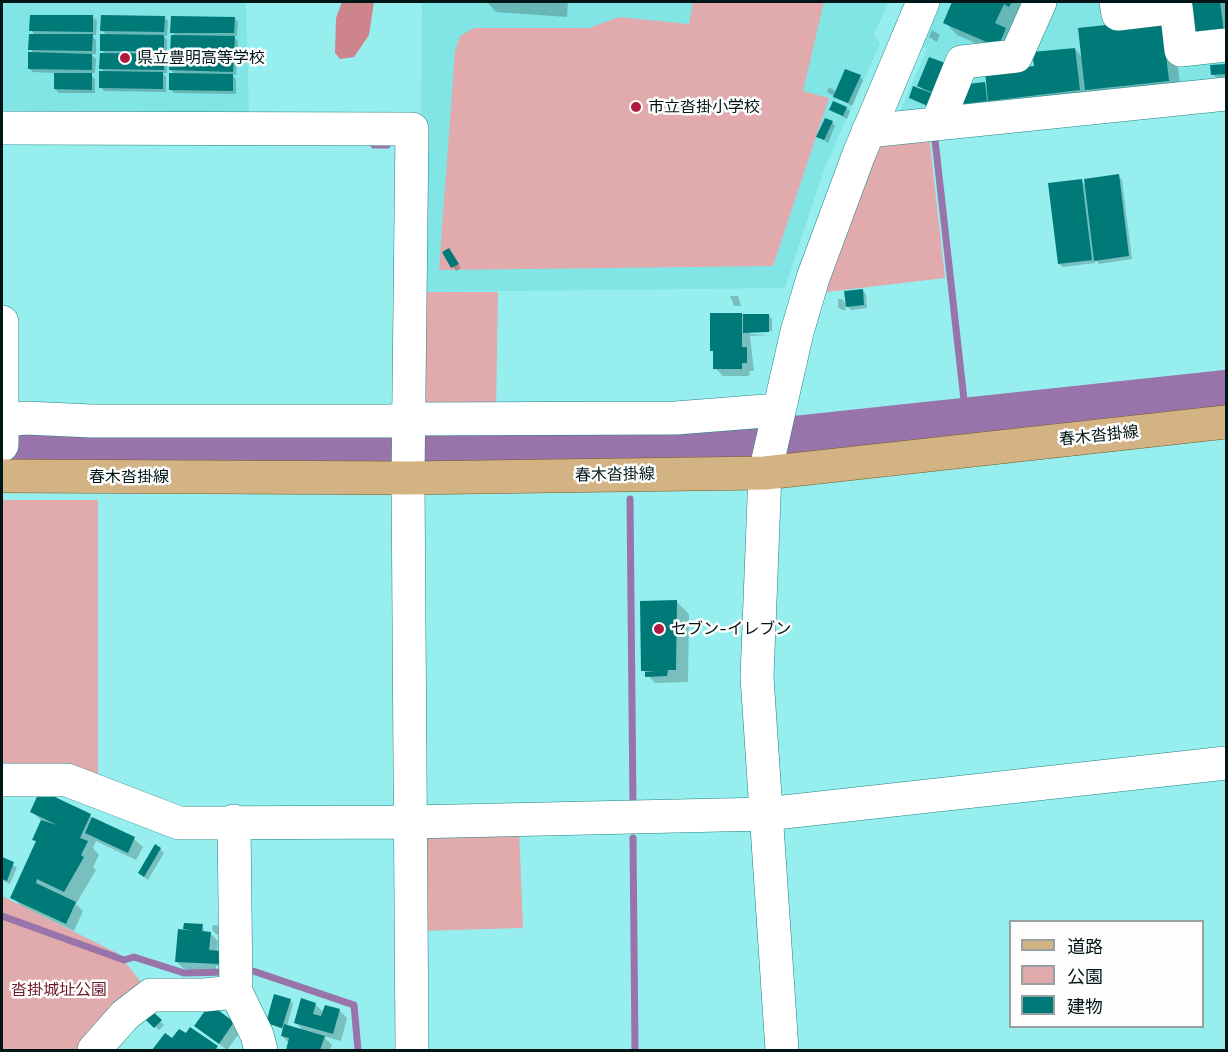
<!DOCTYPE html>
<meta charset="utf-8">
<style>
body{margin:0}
#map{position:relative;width:1228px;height:1052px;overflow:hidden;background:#96efee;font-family:"Work Sans","Noto Sans JP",sans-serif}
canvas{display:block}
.frame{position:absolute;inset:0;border:3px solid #001515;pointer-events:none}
.legend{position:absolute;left:1009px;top:920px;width:195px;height:108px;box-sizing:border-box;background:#fefefe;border:2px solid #98a1a1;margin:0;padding:8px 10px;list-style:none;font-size:18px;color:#001515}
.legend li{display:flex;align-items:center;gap:12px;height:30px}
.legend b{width:30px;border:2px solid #98a1a1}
</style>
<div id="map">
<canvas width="1228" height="1052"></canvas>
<div class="frame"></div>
<ul class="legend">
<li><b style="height:8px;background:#d3b383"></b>道路</li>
<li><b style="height:16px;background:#e1aaad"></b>公園</li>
<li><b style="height:16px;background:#007979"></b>建物</li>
</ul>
</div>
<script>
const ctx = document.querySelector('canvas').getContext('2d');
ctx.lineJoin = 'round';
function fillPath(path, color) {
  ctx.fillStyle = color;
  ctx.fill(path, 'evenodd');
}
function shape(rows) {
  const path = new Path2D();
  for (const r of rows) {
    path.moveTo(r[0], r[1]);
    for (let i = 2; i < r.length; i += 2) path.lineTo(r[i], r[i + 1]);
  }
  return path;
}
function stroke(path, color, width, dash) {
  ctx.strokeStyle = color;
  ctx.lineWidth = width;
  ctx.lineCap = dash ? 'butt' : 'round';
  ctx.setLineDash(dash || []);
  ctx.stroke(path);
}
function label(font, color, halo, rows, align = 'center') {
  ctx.font = font + ' "Work Sans","Noto Sans JP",sans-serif';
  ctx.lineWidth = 5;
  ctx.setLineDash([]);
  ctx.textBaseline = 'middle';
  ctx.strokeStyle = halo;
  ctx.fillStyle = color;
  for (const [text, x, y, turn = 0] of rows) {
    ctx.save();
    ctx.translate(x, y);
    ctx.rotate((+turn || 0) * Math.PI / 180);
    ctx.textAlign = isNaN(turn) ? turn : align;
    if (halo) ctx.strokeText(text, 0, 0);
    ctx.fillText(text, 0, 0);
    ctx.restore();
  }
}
const built = shape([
 [2,2,246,2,249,115,2,119],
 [422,2,889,2,874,34,880,44,824,169,785,288,419,292],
 [939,2,1226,2,1226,80,899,114,927,49,920,46]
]);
const green = shape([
 [693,2,824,2,803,91,829,98,773,266,439,270,455,51,460,36,474,28,589,28,619,17,689,24],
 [929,135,945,278,826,292,844,228,881,141],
 [419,292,498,292,496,414,419,414],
 [2,500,98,500,98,781,2,769],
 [423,828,519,828,523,928,419,931],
 [2,896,119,954,147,990,83,1050,2,1050]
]);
const forest = shape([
 [342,2,374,2,369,35,354,57,340,59,335,53,336,18]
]);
const shadow = shape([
 [468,2,568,2,567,17,496,12,488,3],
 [954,2,1027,2,1010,58,957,35,945,22],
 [1188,2,1226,2,1226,46],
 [93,17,97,21,96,35,91,35,96,40,96,54,91,54,96,59,95,73,89,73,95,79,95,93,59,93,55,89,55,73,33,72,30,69,35,54,30,49,35,35,31,30],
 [164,17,168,21,167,36,163,35,167,40,167,54,162,54,167,59,167,73,162,73,166,77,166,92,104,91,101,87,105,72,101,69,106,54,101,50,107,35,102,31],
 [234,18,238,22,237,36,233,36,238,41,237,56,232,56,237,60,236,75,231,74,236,79,236,94,174,93,170,89,176,75,171,70,176,56,172,51,177,37,172,32],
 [932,30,940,35,937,42,929,37],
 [1174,33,1181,93,1099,102,1086,89,1087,98,998,108,989,99,990,104,967,107,963,103,984,83,989,88,1075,49,1083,58],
 [930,59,934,110,910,98,925,92,919,86],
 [1225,66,1226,77,1217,78,1213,75],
 [860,77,863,80,852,106,827,92,829,87,836,92],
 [846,108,850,111,847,119,831,110],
 [832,122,835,126,828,143,818,136],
 [1118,176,1122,180,1132,259,1099,264,1095,259,1095,263,1063,267,1059,264,1082,181,1086,186],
 [449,249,461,268,456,271,453,267],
 [862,290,866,294,867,308,851,310,845,304,846,310,842,310,838,307,838,299,842,299,847,305],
 [730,296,738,296,741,306,734,306],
 [742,314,769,316,772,319,772,331,750,331,750,334,772,335,750,336,754,371,750,371,749,376,723,376,715,368,715,353,711,350],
 [677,602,689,614,688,682,655,683,643,670],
 [68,805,134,839,143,847,136,860,96,841,93,848,99,855,93,867,96,870,76,904,83,911,74,931,20,905,12,897,37,843,34,839,42,821,32,812],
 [160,849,164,853,148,880,139,873],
 [2,860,17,867,10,884,2,880],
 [202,925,205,933,210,933,218,941,217,952,223,966,216,966,216,972,184,969,176,961,188,931,185,928],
 [213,925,224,926,227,935,216,934,212,930],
 [290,1000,293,1004,287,1026,305,1032,296,1023,315,1004,324,1013,339,1010,347,1018,341,1041,323,1036,332,1045,330,1050,287,1050,289,1043,282,1036,284,1030,267,1022],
 [150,1011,164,1025,159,1030,145,1017],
 [233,1023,241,1031,227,1050,196,1026],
 [190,1029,220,1050,154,1050,165,1035,172,1040,186,1035]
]);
const stream = shape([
 [935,140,966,418],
 [374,145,387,145],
 [630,448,630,461],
 [630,499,633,806],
 [633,838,635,1050],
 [2,916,124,960,134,957,184,973,228,972],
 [253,971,354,1005,358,1050]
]);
const river = shape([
 [795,436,1226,390],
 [2,448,630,448,749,441]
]);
const building = shape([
 [952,2,1012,2,1009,7,1004,4,995,23,1006,28,998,47,943,23],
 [1186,2,1220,2,1224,33,1190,36],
 [30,15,93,15,93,32,29,31],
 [101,15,165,16,164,32,100,31],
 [171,16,235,17,234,33,170,33],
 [1162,19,1169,81,1085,90,1078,28],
 [29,34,93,34,92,51,28,50],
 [100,34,164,35,164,51,100,51],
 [171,35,235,36,234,53,170,52],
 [1075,48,1080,90,988,101,985,71,1034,66,1032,52],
 [28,52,92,54,92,70,28,69],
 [100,53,164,54,164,70,99,69],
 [170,54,234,55,233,72,169,70],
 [929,57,948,64,936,94,917,86],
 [1226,64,1226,74,1211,75,1210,65],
 [845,69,861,75,848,103,833,97],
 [99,71,163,72,163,89,99,88],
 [54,73,92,73,92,90,54,89],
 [169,73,233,74,233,91,169,90],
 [985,82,987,101,962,104,960,85],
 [913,86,936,95,931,107,909,98],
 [833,101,847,107,843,116,829,110],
 [825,118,833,121,824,140,816,137],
 [1119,174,1129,256,1094,261,1084,179],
 [1082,179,1092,260,1058,264,1048,183],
 [449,248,459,264,451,268,442,252],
 [863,289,864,305,846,307,844,291],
 [710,313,742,313,742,347,747,347,747,363,742,363,742,369,713,369,713,351,710,351],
 [743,314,769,314,769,332,743,333],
 [677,600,676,670,668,670,667,676,645,677,645,672,656,671,641,671,640,601],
 [40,790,91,814,80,838,88,841,81,855,84,857,64,892,37,879,36,883,76,902,66,924,10,898,36,841,32,840,41,820,57,825,30,812],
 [92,817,135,837,128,853,85,833],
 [155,844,161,848,144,877,138,873],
 [2,857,14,862,7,881,2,879],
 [184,923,203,924,202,931,211,932,209,950,221,951,220,964,175,962,178,929,196,931,183,929],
 [274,994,291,999,282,1028,266,1023],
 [301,998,316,1003,313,1014,321,1016,325,1005,340,1009,333,1034,294,1023],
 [210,1004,234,1022,219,1044,194,1026],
 [150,1009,162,1020,154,1028,143,1017],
 [284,1024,325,1036,320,1050,286,1050,289,1038,281,1036],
 [190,1027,218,1046,215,1050,152,1050,165,1033,172,1038,179,1029,186,1033]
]);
const minor = shape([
 [1116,2,1118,14,1176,7,1181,50,1226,45],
 [937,124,962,62,1016,56,1040,2],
 [2,128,412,129,408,478,412,1050],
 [868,131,1226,94],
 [2,322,2,445],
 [2,421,26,418,91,421,390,421,410,419,676,418,778,410],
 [2,780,67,780,179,823,411,822,766,814,1226,763],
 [234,821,236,992,257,1035,261,1050],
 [94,1050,125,1015,151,995,204,995,236,992],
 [782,1050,757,677,765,473,797,332,813,278,859,154,923,2]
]);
const major = shape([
 [2,476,408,478,765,473,1226,422]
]);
const markers = [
 [125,58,6,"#ae1b3f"],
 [636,107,6,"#ae1b3f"],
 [659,629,6,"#ae1b3f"]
];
const poiNames = [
 ["県立豊明高等学校",137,58],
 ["市立沓掛小学校",648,107],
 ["セブン-イレブン",671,629]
];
const streetNames = [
 ["春木沓掛線",1099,436,-6],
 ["春木沓掛線",615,475,-1],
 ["春木沓掛線",129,477]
];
const parkNames = [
 ["沓掛城址公園",59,990]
];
fillPath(built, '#80e5e4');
fillPath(green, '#e1aaad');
fillPath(forest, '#cd858b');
fillPath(shadow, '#0003');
stroke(stream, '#9974aa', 7);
stroke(river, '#9974aa', 40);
fillPath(building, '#007979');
stroke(minor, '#208382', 34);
stroke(major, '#765b27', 34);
stroke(minor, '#fff', 33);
stroke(major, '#d3b383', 33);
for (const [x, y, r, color] of markers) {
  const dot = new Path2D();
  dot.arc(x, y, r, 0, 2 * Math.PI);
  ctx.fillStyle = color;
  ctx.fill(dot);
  stroke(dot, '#fefefe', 2);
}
label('16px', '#001515', '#fefefe', poiNames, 'left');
label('16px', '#001515', '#fefefe', streetNames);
label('16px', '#6e1829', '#fefefe', parkNames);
</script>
